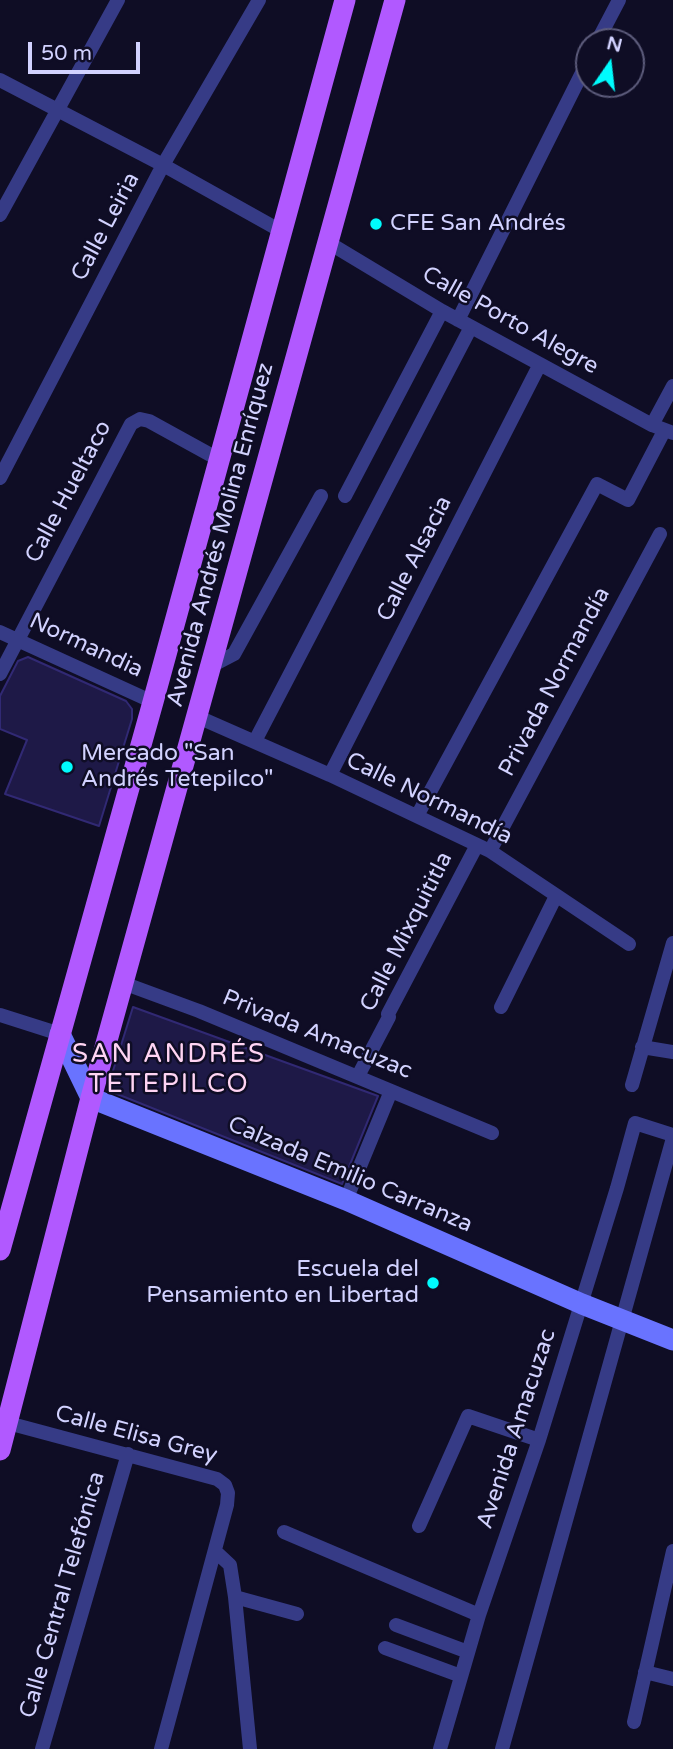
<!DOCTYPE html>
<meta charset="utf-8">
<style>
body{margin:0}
#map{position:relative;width:673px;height:1749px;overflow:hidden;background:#0f0d25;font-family:"Varela Round",sans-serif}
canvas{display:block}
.north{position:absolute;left:575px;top:28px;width:70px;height:70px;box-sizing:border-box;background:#0f0d25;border:2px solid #5d5c7c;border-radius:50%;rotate:14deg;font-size:19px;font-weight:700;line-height:28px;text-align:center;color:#d2d2ff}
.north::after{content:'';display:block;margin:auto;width:24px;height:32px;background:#00fbfd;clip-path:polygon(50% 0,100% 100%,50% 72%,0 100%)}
.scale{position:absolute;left:28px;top:42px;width:112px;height:32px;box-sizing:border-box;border:4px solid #d2d2ff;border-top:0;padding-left:9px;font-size:21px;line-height:24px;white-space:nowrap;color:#d2d2ff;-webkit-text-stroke:5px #0f0d25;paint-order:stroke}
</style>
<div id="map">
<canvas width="673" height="1749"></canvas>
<div class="north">N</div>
<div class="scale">50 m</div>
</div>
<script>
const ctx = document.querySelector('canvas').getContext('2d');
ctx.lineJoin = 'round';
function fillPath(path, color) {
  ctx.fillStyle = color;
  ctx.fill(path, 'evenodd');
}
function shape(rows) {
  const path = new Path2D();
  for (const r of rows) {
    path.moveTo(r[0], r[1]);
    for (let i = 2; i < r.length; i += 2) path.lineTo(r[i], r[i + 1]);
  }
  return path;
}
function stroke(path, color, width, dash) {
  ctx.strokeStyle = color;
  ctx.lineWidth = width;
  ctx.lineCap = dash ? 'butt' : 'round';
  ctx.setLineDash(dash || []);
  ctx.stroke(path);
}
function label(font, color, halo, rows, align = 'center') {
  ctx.font = font + ' "Varela Round",sans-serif';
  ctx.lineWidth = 5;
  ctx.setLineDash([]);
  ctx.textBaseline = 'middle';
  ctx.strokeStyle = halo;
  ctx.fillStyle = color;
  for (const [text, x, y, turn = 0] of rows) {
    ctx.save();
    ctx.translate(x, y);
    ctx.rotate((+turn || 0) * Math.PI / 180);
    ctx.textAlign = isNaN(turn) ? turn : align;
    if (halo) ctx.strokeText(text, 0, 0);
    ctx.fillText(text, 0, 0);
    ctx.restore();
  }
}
const building = shape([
 [28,657,126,701,132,709,132,719,99,826,5,794,27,740,0,729,0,696,18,661,28,657],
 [133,1007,378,1096,342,1184,107,1090,133,1007]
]);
const street = shape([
 [597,42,619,0],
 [0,80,163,165,281,231],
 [0,215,118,0],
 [329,243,442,311,652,425,673,433],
 [458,320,589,59],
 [652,425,673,386],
 [0,478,163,165,259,0],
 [345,496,442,311],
 [0,632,153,702],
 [211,666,234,654,321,496],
 [0,674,131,424,140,419,149,421,218,459],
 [198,717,330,775,490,851,629,944],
 [255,741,471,327],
 [330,775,540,364],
 [417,816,597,484,628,500,664,431],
 [490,851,660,534],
 [123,983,199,1011,492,1133],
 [501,1007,556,896],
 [0,1015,60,1034],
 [642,1047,673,1052],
 [358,1076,389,1017,388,1014,477,845],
 [632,1085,673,943],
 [346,1200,391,1091],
 [8,1423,217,1479,225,1485,228,1493,227,1505,161,1749],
 [419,1526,468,1416,539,1440],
 [284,1532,479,1615],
 [215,1551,230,1565,235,1597,250,1749],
 [235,1597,297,1614],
 [396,1625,468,1652],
 [385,1648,461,1676],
 [645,1672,673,1679],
 [634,1722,673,1551],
 [42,1749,128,1454],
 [440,1749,479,1615,539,1440,617,1188,635,1123,673,1135],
 [502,1749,673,1138]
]);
const secondary = shape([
 [60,1034,91,1098,346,1200,582,1304,673,1340]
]);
const primary = shape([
 [0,1250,153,702,345,0],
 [0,1450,91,1098,395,0]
]);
const markers = [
 [376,224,7,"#00fbfd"],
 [67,767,7,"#00fbfd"],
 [433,1283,7,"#00fbfd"]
];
const poiNames = [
 ["CFE San Andrés",390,224],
 ["Mercado \"San",81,754],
 ["Andrés Tetepilco\"",81,780],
 ["Escuela del",419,1270,"right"],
 ["Pensamiento en Libertad",419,1296,"right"]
];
const streetNames = [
 ["Calle Leiria",106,227,-62],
 ["Calle Porto Alegre",510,321,29],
 ["Calle Hueltaco",69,492,-62],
 ["Avenida Andrés Molina Enríquez",221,535,-75],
 ["Calle Alsacia",415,559,-63],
 ["Normandia",86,646,25],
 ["Privada Normandía",555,682,-62],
 ["Calle Normandía",429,799,26],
 ["Calle Mixquititla",407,932,-63],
 ["Privada Amacuzac",317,1035,22],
 ["Calzada Emilio Carranza",350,1175,23],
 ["Avenida Amacuzac",517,1429,-72],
 ["Calle Elisa Grey",136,1435,15],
 ["Calle Central Telefónica",63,1595,-74]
];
const quarterNames = [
 ["SAN ANDRÉS",169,1055],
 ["TETEPILCO",169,1085]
];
fillPath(building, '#1e1947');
stroke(building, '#312974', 2);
stroke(street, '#363b86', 14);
stroke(secondary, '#6973ff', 21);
stroke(primary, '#b159ff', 21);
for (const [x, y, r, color] of markers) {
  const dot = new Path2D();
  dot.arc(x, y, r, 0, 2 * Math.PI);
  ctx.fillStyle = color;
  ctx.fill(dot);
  stroke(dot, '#0f0d25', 2.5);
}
label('23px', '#d2d2ff', '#0f0d25', poiNames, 'left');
label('23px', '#d2d2ff', '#0f0d25', streetNames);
ctx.letterSpacing = '2px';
label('26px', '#ffd4f3', '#0f0d25', quarterNames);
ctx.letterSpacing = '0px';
</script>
